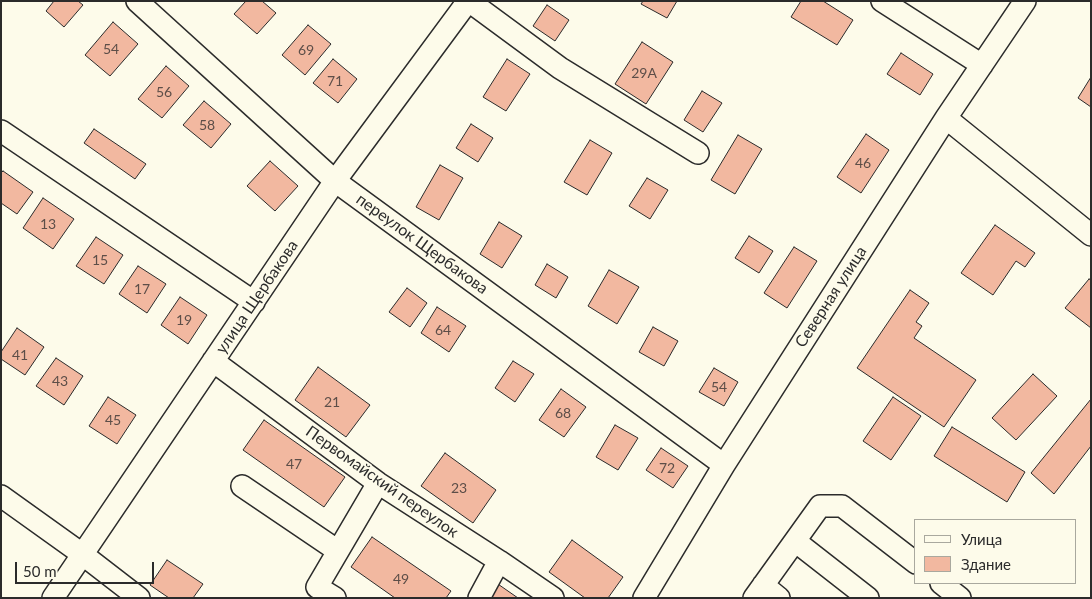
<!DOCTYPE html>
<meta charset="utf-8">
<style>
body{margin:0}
#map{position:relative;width:1092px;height:599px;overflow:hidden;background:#fdfbea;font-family:Lato,sans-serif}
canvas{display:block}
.frame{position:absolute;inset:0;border:2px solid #2b2b2b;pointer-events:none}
.legend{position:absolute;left:914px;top:519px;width:162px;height:65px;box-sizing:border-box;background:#fdfbea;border:1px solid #a9a89e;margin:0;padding:6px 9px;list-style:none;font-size:15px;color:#2b2b2b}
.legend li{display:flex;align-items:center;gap:10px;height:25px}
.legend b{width:25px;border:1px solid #a9a89e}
.scale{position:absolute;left:15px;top:562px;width:139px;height:22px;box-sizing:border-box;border:2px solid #2b2b2b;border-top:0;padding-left:6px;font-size:15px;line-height:18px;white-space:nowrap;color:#2b2b2b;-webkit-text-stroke:4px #fdfbea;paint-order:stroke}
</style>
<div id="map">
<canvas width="1092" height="599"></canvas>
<div class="frame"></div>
<ul class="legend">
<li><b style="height:6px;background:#fdfbea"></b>Улица</li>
<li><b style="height:14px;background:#f2b8a0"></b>Здание</li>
</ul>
<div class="scale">50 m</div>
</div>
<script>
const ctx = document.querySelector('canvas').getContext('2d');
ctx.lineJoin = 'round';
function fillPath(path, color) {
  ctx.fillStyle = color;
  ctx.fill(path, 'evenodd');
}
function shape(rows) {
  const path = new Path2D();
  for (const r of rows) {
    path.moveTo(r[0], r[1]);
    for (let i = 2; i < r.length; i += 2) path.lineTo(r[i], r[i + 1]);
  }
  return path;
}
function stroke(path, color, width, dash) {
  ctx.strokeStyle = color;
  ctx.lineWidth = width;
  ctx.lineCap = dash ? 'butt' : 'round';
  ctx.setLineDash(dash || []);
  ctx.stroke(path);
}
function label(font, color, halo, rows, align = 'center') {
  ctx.font = font + ' Lato,sans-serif';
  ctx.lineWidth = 4;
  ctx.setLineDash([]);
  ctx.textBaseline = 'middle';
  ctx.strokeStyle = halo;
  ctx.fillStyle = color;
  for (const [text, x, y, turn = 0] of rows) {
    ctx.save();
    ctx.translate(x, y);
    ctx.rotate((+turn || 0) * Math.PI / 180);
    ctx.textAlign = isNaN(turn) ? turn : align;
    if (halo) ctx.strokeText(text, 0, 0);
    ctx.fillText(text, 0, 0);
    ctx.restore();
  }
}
const building = shape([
 [54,1,78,1,83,5,64,27,46,11,54,1],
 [246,1,262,1,276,13,257,34,234,14,246,1],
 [643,1,677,1,667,18,641,4,643,1],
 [801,1,823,1,853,20,837,45,791,17,801,1],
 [547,5,569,20,555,41,533,26,547,5],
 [113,22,138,44,110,76,85,55,113,22],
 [308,25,331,44,305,75,282,55,308,25],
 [642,42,673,62,646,104,615,84,642,42],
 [901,53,933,74,920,95,887,74,901,53],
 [333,59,357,79,338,103,313,83,333,59],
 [507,59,530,74,506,111,483,97,507,59],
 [166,66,189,86,162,118,138,99,166,66],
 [1091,77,1091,107,1078,98,1091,77],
 [702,91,722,103,703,132,684,120,702,91],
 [204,101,231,124,211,148,183,125,204,101],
 [471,124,493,138,478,162,456,148,471,124],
 [94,129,146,164,135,179,84,143,94,129],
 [866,134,889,150,861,193,837,177,866,134],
 [738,135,762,149,735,194,711,180,738,135],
 [590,140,612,153,587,195,564,182,590,140],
 [270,161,298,186,275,211,247,186,270,161],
 [440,165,463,178,439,220,416,207,440,165],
 [3,171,33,192,17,214,1,203,1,173,3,171],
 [647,178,668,190,650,219,629,206,647,178],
 [43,198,74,219,53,249,23,228,43,198],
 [499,222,522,236,502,268,480,254,499,222],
 [995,225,1035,253,1025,267,1016,261,993,295,961,273,995,225],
 [749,236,773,251,759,273,735,258,749,236],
 [96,237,123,255,104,284,76,266,96,237],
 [794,247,817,261,787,308,764,293,794,247],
 [547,264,568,277,556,298,535,285,547,264],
 [138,266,166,284,147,313,119,294,138,266],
 [609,270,639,287,617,324,588,306,609,270],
 [1089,279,1091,280,1091,328,1065,308,1089,279],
 [407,288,427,303,410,327,389,312,407,288],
 [910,290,929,303,916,322,922,326,914,338,976,380,944,427,857,368,910,290],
 [180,297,207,315,188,344,161,325,180,297],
 [437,307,466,326,449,352,421,333,437,307],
 [653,327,678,341,664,366,639,352,653,327],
 [17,328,44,347,25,375,1,359,1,352,17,328],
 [56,358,83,376,64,405,36,386,56,358],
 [513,361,534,374,515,402,495,388,513,361],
 [318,367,370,405,346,437,295,400,318,367],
 [714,368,738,382,724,406,699,392,714,368],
 [1033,374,1057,396,1016,440,992,418,1033,374],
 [561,389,586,407,564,437,539,420,561,389],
 [108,397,136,415,117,444,89,426,108,397],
 [893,397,921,416,891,460,863,441,893,397],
 [1091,399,1091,446,1054,494,1031,473,1091,399],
 [264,420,345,477,324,507,243,450,264,420],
 [615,425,638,438,618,470,596,457,615,425],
 [952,427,1025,472,1007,502,934,456,952,427],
 [661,448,688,466,673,488,646,470,661,448],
 [445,453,496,490,473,523,421,486,445,453],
 [372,537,451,591,446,598,395,598,351,567,372,537],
 [572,540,623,577,608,598,585,598,549,572,572,540],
 [167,560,203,584,193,598,169,598,150,585,167,560],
 [495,582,518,598,484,598,495,582]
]);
const minor = shape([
 [137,1,335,181,724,465],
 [469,1,560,68,698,153],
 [882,1,982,65],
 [946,118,1091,235],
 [1,131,254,302],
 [213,361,378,483,499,561,553,598],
 [242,486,338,551],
 [1,496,82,554,139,598],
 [795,541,868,598],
 [941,583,960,598],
 [763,585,779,598],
 [53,598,335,181,468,1],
 [335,598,317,587,378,483],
 [479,598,499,561],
 [644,598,724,465,946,118,1025,1],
 [754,598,820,506,842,506,916,563]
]);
const numberNames = [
 ["54",111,49],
 ["69",306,50],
 ["29А",644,73],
 ["71",335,81],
 ["56",164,92],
 ["58",207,125],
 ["46",863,163],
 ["13",48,224],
 ["15",100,260],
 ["17",142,289],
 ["19",184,320],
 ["64",443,330],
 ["41",20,355],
 ["43",60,381],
 ["54",719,387],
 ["21",332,402],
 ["68",563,413],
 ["45",113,420],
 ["47",294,464],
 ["72",667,468],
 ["23",459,488],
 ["49",401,579]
];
const streetNames = [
 ["переулок Щербакова",422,244,36],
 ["улица Щербакова",257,297,-56],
 ["Северная улица",831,297,-57],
 ["Первомайский переулок",382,482,35]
];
fillPath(building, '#f2b8a0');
stroke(building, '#2b2b2b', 1);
stroke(minor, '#2b2b2b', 24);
stroke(minor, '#fdfbea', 21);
label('14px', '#5d4e48', null, numberNames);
label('16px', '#2b2b2b', '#fdfbea', streetNames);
</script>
